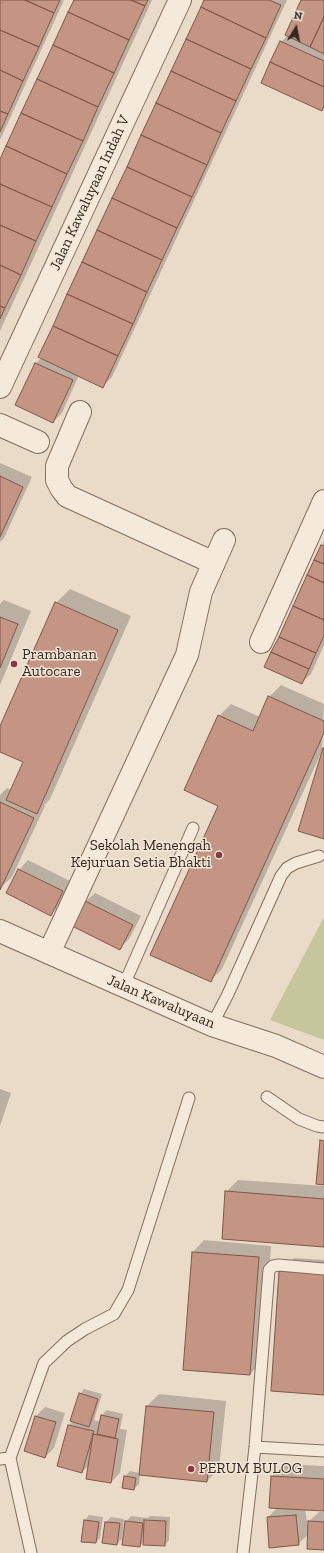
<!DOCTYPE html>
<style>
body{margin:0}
#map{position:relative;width:324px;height:1553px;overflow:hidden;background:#e9dbc8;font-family:"Zilla Slab",serif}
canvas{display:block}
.north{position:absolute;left:276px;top:8px;width:40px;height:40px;-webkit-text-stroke:3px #f2e6d7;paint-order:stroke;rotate:10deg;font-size:11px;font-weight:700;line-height:16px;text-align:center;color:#352821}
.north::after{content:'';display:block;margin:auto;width:14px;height:18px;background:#352821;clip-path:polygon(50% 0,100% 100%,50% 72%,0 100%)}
</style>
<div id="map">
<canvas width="324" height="1553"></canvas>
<div class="north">N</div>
</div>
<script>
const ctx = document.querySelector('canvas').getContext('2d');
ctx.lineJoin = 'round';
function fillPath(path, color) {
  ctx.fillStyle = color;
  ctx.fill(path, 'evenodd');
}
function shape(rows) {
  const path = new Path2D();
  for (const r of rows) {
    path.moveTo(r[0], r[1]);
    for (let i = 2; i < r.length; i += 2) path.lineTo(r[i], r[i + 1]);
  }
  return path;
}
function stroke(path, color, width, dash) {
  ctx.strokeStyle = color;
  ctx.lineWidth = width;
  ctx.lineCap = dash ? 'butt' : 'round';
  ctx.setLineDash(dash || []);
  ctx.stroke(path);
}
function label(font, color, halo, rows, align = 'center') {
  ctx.font = font + ' "Zilla Slab",serif';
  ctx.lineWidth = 3;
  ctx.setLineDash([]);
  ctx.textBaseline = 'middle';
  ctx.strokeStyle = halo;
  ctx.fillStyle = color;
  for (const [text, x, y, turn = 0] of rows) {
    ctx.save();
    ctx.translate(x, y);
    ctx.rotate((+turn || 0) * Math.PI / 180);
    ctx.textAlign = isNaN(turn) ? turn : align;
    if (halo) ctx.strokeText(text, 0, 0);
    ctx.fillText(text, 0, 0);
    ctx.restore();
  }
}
const green = shape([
 [324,917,324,1040,270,1020]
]);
const shadow = shape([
 [0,0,64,0,0,140],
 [75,0,152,0,0,331,0,161],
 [205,0,287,0,112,377,103,386,79,375,62,413,53,422,17,405,36,363,41,358],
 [302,0,324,0,324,108,321,110,281,42,288,35],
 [0,463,32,477,4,538,0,542],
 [324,541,324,645,311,674,301,683,265,667],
 [70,589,131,616,50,799,44,805,45,806,12,877,0,888,0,795,7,788,12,790,24,762,0,751,0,729,56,603],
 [4,600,31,611,0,685,0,604],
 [281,685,324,704,322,749,324,748,324,838,321,753,222,969,210,981,220,805,219,716,231,704,260,717,269,697],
 [28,860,72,882,60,905,51,914,8,893,19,870],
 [95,893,141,916,129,939,120,948,85,902],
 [0,1089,11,1093,0,1126],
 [238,1180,324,1186,324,1246,226,1192],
 [204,1240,271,1246,262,1362,250,1374,193,1252],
 [294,1258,324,1260,324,1394,280,1272],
 [84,1389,102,1394,94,1420,100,1422,102,1415,107,1410,123,1414,120,1429,127,1430,120,1473,111,1482,89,1465,82,1472,58,1465,69,1425,73,1421,80,1394],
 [159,1394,226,1401,219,1469,207,1481,140,1475,139,1484,134,1489,125,1476,130,1471,140,1473,147,1406],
 [45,1407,65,1413,54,1448,45,1457,36,1416],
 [283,1464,324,1466,324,1510,305,1509,309,1534,298,1544,268,1517,278,1507,270,1507,272,1476],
 [319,1512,324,1512,324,1549,308,1548,309,1521],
 [89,1515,103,1517,100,1538,96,1542,85,1520],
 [131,1516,148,1518,150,1516,170,1517,169,1540,165,1545,144,1541,140,1546,126,1522],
 [111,1517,124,1519,122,1539,117,1544,103,1542,106,1522]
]);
const building = shape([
 [0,0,25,0,54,13,39,47,0,30,0,0],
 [25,0,60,0,54,13,25,0],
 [74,0,131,0,145,6,129,40,68,12,74,0],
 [131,0,148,0,145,6,131,0],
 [204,0,269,0,281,5,266,38,201,7,204,0],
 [301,0,324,0,324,17,310,47,285,35,301,0],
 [201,7,266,38,251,69,186,39,201,7],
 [68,12,129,40,114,73,53,45,68,12],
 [324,17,324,54,310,47,324,17],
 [0,30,39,47,23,81,0,70,0,30],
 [186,39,251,69,236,101,171,71,186,39],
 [280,41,324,61,324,87,270,62,280,41],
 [53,45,114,73,98,107,37,79,53,45],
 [270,62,324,87,324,106,322,111,261,83,270,62],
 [0,70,23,81,8,114,0,111,0,70],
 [171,71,236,101,221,133,156,103,171,71],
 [37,79,98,107,83,141,21,113,37,79],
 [156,103,221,133,207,165,141,135,156,103],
 [0,111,8,114,0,132,0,111],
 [21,113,83,141,67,174,6,146,21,113],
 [141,135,207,165,192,197,127,167,141,135],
 [6,146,67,174,52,207,0,184,0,159,6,146],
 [127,167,192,197,177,228,112,198,127,167],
 [0,184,52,207,36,241,0,225,0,184],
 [112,198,177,228,162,260,97,230,112,198],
 [0,225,36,241,21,275,0,265,0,225],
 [97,230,162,260,147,292,82,262,97,230],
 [82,262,147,292,133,324,67,294,82,262],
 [0,265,21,275,5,308,0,306,0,265],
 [67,294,133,324,118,356,53,326,67,294],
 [0,306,5,308,0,319,0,306],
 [53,326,118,356,103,388,38,357,53,326],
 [35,363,73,380,53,423,15,405,35,363],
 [0,476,23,487,0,537,0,476],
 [321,545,324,546,324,564,314,560,321,545],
 [314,560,324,564,324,583,307,575,314,560],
 [307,575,324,583,324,620,293,606,307,575],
 [55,602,118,630,37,814,6,800,23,762,0,752,0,726,55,602],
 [293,606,324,620,324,636,316,653,279,637,293,606],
 [0,617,18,624,0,668,0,617],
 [279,637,316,653,309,669,271,652,279,637],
 [271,652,309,669,302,684,264,667,271,652],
 [268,696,324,721,324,733,211,982,150,955,218,806,184,790,218,715,253,731,268,696],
 [323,748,324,748,324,839,298,831,323,748],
 [0,802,34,818,0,890,0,802],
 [18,869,63,891,51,916,6,893,18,869],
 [85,901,133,925,120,950,72,926,85,901],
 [320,1140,324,1141,324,1185,316,1184,320,1140],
 [225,1191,324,1199,324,1247,222,1239,225,1191],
 [192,1252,259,1257,250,1375,183,1370,192,1252],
 [279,1271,324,1274,324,1395,271,1391,279,1271],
 [79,1393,98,1399,89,1427,70,1421,79,1393],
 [146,1406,214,1412,207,1482,139,1475,146,1406],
 [101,1415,119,1419,115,1438,97,1434,101,1415],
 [35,1416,56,1422,45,1458,24,1451,35,1416],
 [68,1425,94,1431,82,1473,57,1466,68,1425],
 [93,1434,118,1439,111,1483,86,1479,93,1434],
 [124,1476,136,1478,134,1490,122,1488,124,1476],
 [271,1476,324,1479,324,1511,269,1508,271,1476],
 [296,1515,299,1545,269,1548,267,1517,296,1515],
 [84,1520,99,1522,96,1543,81,1542,84,1520],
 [144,1520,166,1521,165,1546,143,1545,144,1520],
 [125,1521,143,1523,140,1547,122,1545,125,1521],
 [308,1521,324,1522,324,1550,307,1549,308,1521],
 [105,1522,120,1523,117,1545,102,1543,105,1522]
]);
const lane = shape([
 [123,987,193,828],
 [212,1025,228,994,281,876,287,868,296,863,319,856],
 [267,1097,299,1119,317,1126,324,1127],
 [255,1447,324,1451],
 [0,1459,10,1458],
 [31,1553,10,1458,44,1363,67,1341,85,1329,114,1314,128,1290,189,1098],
 [243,1553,255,1447,269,1270,273,1266,279,1265,324,1269]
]);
const street = shape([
 [0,387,180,0],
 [80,412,57,466,57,480,61,488,67,496,214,563],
 [0,425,38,442],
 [261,642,324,501],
 [0,931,212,1025,276,1046,324,1067],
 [49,953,187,655,201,592,224,540]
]);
const markers = [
 [14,664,4,"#8b3641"],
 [219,855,4,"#8b3641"],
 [191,1469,4,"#8b3641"]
];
const streetNames = [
 ["Jalan Kawaluyaan Indah V",90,193,-65],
 ["Jalan Kawaluyaan",161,1002,23]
];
const poiNames = [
 ["Prambanan",22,655],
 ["Autocare",22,672],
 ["Sekolah Menengah",211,846,"right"],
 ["Kejuruan Setia Bhakti",211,863,"right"],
 ["PERUM BULOG",199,1469]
];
fillPath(green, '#c6c69d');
fillPath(shadow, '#0003');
fillPath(building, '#c39582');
stroke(building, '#805748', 1);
stroke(lane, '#836e5f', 13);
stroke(street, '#836e5f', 24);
stroke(lane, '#f5eada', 11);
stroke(street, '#f5eada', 22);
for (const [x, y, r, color] of markers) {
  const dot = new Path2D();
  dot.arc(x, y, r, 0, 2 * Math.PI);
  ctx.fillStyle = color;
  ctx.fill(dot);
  stroke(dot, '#f2e6d7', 1.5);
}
label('15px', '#352821', '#f2e6d7', streetNames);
label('15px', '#352821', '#f2e6d7', poiNames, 'left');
</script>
